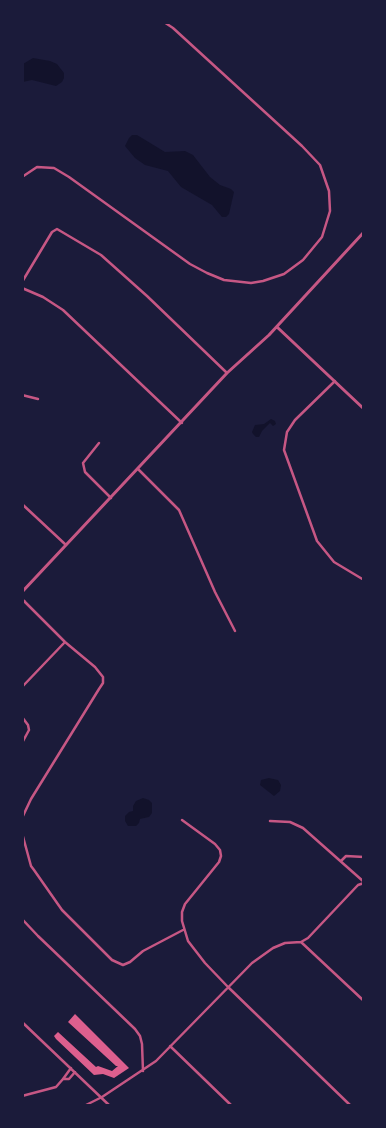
<!DOCTYPE html>
<style>
body{margin:0}
#map{position:relative;width:386px;height:1128px;overflow:hidden;background:#1b1b3a;font-family:"Work Sans",sans-serif}
canvas{display:block}
.frame{position:absolute;inset:0;border:24px solid #1b1b3a;pointer-events:none}
</style>
<div id="map">
<canvas width="386" height="1128"></canvas>
<div class="frame"></div>
</div>
<script>
const ctx = document.querySelector('canvas').getContext('2d');
ctx.lineJoin = 'round';
function fillPath(path, color) {
  ctx.fillStyle = color;
  ctx.fill(path, 'evenodd');
}
function shape(rows) {
  const path = new Path2D();
  for (const r of rows) {
    path.moveTo(r[0], r[1]);
    for (let i = 2; i < r.length; i += 2) path.lineTo(r[i], r[i + 1]);
  }
  return path;
}
function stroke(path, color, width, dash) {
  ctx.strokeStyle = color;
  ctx.lineWidth = width;
  ctx.lineCap = dash ? 'butt' : 'round';
  ctx.setLineDash(dash || []);
  ctx.stroke(path);
}
const water = shape([
 [33,58,50,61,57,64,64,73,64,78,62,82,56,86,32,80,23,82,23,64],
 [132,135,137,135,165,152,185,151,193,155,210,177,220,185,231,189,234,192,229,214,226,217,222,217,212,205,181,187,168,171,145,165,135,158,125,146,129,138],
 [271,419,275,421,276,424,273,426,270,423,262,431,259,437,256,437,253,434,252,432,255,425,264,424],
 [269,778,278,780,281,785,280,791,274,796,260,785,261,780],
 [143,798,149,800,152,803,152,813,149,817,140,819,139,823,136,826,128,826,125,821,125,816,129,812,133,811,133,806,136,801]
]);
const building = shape([
 [75,1014,129,1068,114,1078,103,1074,94,1075,56,1039,54,1036,58,1032,96,1067,98,1066,112,1071,118,1066,116,1066,68,1022]
]);
const minor = shape([
 [22,177,37,167,54,168,69,177,190,264,207,273,224,280,251,283,263,281,284,274,303,260,322,237,330,211,329,191,320,165,302,146,173,28,164,22],
 [22,282,52,232,57,229,101,255,147,296,227,373],
 [22,288,43,297,63,310,182,423],
 [335,381,295,420,287,432,284,450,317,541,334,562,364,580],
 [22,395,38,399],
 [99,443,83,463,85,472,111,498],
 [138,469,179,510,215,592,235,631],
 [22,504,66,545],
 [22,687,65,642],
 [22,717,28,725,29,730,22,743],
 [22,818,31,799,99,689,103,683,103,677,95,667,65,642,24,601],
 [182,820,215,844,220,850,221,856,219,862,185,904,182,912,182,921,188,941,205,963,228,987,351,1106],
 [270,821,290,822,303,828,364,882],
 [22,833,31,866,34,870,62,910,112,960,123,965,130,962,143,951,183,930],
 [341,861,346,856,364,857],
 [22,919,38,936,135,1029,140,1036,142,1044,143,1071],
 [301,942,364,1001],
 [22,1022,110,1106],
 [170,1046,232,1106],
 [71,1068,63,1079,69,1079,75,1072],
 [22,1096,56,1087,63,1079],
 [84,1106,102,1097,156,1061,252,963,273,948,285,943,301,942,308,938,358,885,364,883]
]);
const tertiary = shape([
 [277,327,364,409],
 [22,592,227,373,269,335,364,232],
 [22,600,24,601,22,602]
]);
fillPath(water, '#12122b');
fillPath(building, '#dd5f8e');
stroke(minor, '#c65784', 2.5);
stroke(tertiary, '#c65784', 3);
</script>
